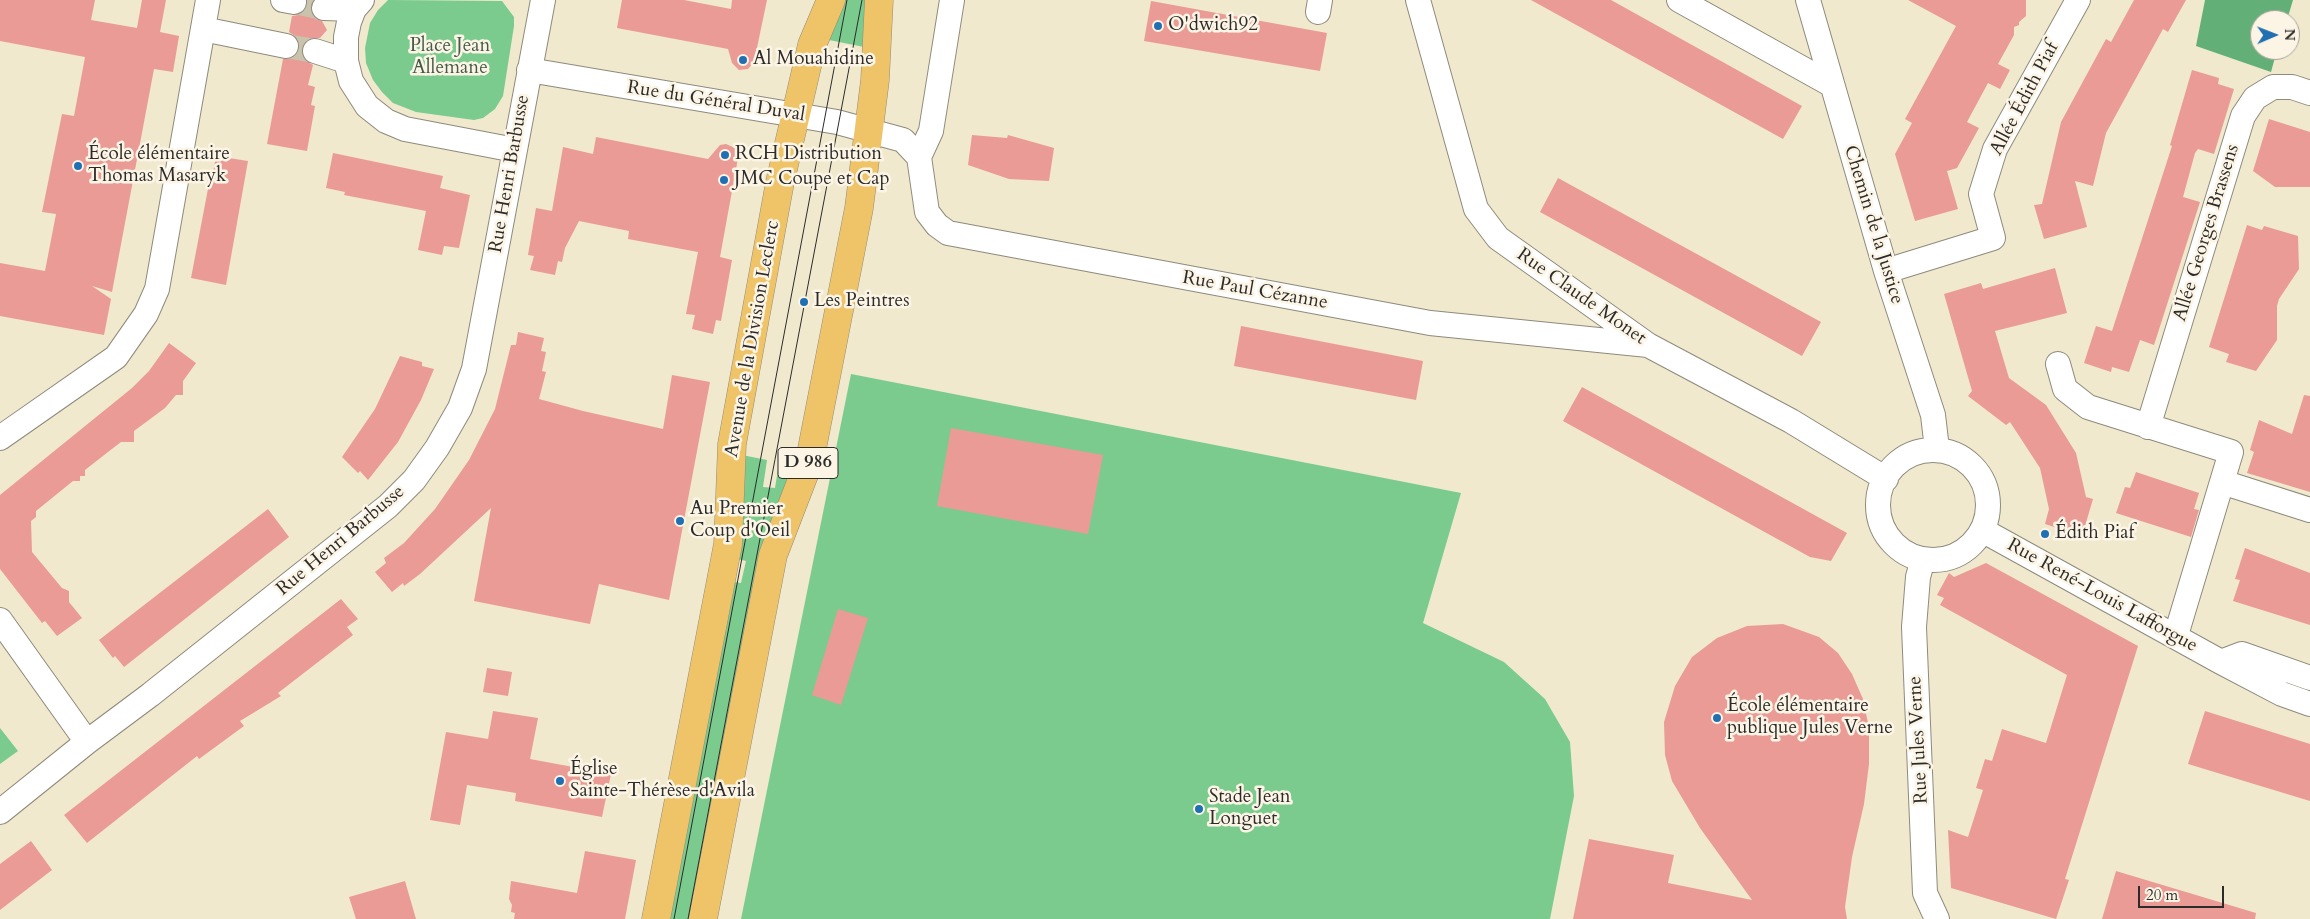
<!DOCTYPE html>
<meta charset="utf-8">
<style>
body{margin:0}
#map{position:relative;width:2310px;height:919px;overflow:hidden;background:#f0e9ce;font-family:Cardo,serif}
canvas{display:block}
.north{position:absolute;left:2250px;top:10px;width:50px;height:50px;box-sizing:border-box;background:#fcf5e5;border:1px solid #a8a49b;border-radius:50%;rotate:89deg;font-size:14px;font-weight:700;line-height:20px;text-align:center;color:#2b2b2b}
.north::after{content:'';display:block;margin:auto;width:18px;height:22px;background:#1f6fb2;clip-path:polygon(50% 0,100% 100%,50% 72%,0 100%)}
.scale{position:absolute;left:2138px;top:886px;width:86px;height:22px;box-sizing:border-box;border:2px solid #2b2b2b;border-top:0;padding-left:6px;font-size:15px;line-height:18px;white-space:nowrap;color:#2b2b2b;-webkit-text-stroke:4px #fcf5e5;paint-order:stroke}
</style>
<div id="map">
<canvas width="2310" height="919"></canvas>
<div class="north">N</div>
<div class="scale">20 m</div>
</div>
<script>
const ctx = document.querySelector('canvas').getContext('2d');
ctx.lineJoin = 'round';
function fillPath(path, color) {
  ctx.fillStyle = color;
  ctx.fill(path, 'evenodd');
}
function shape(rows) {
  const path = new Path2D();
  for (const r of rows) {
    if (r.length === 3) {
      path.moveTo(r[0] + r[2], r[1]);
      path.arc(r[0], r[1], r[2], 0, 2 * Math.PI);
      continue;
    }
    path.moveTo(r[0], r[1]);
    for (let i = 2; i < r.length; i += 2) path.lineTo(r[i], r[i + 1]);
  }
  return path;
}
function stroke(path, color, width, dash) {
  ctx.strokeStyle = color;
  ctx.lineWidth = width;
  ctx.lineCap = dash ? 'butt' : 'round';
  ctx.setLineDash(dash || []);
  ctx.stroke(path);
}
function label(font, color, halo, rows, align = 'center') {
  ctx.font = font + ' Cardo,serif';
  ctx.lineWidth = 5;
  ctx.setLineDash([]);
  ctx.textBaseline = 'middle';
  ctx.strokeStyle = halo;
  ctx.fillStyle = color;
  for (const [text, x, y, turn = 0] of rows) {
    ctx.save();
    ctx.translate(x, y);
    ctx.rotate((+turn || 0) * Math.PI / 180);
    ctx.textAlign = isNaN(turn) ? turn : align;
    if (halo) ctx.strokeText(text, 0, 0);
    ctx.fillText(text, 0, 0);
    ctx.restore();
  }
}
const green = shape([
 [388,0,502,1,514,17,514,26,503,96,495,109,483,118,474,120,416,112,393,103,382,92,373,80,366,63,365,48,370,23,378,10],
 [839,0,869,0,869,48,824,39],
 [851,374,1461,493,1423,623,1504,662,1545,699,1570,742,1574,796,1550,919,741,919],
 [737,454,767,460,763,487,775,488,779,463,797,466,694,919,665,919,728,581,741,583,746,561,733,558],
 [0,728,18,751,0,764]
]);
const forest = shape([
 [2205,0,2293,0,2287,20,2260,20,2260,50,2277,50,2271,72,2196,46]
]);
const building = shape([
 [0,0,95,0,91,20,137,28,142,0,166,0,160,32,179,36,173,72,154,69,112,292,92,286,111,299,104,335,0,316,0,263,45,271,56,214,42,212,62,114,74,116,85,57,0,41],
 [307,0,313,0,310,7,312,14,316,19,322,21,327,30,320,38,312,38,305,41,302,47,305,60,313,65,308,85,315,87,311,105,315,106,307,151,267,144,283,59,290,59,296,55,300,48,295,36,289,32,292,16,298,15,304,11],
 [622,0,684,0,731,9,732,0,767,0,754,62,748,69,739,70,732,63,728,49,617,28],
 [1531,0,1611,0,1802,106,1783,139],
 [1908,0,2026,0,2026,16,2019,22,2019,25,2014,27,2014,35,1998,64,2010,70,2000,89,1988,83,1967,122,1979,128,1957,168,1947,171,1958,209,1915,221,1895,154,1912,123,1905,119,1956,26],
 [2134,0,2186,0,2168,32,2163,29,2106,133,2093,186,2075,181,2087,227,2044,239,2034,205,2042,204,2061,122,2106,39,2111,42],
 [1151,1,1327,33,1320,71,1144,41],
 [2192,70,2219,78,2218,84,2234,89,2214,154,2198,149,2195,153,2183,197,2200,202,2154,345,2140,340,2129,372,2112,367,2111,372,2084,363,2096,326,2112,331,2172,146,2170,145],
 [2269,119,2310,132,2310,187,2275,187,2253,171],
 [972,135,1007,138,1008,135,1054,148,1049,181,1009,179,968,165],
 [596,137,708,159,720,145,726,144,735,148,738,158,720,257,732,260,721,321,716,320,713,334,692,329,695,315,686,314,698,252,628,239,629,231,579,221,565,248,562,262,558,261,555,275,530,270,534,256,528,255,536,208,552,211,563,147,593,154],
 [333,153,443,176,440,188,470,195,459,248,444,246,442,255,418,250,426,211,344,195,345,192,326,188],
 [216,156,248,161,226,285,191,278,211,173,213,173],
 [1558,178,1821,322,1802,356,1540,212],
 [2247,225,2262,230,2264,226,2298,236,2299,269,2279,299,2277,306,2277,340,2256,371,2226,362,2229,354,2209,347],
 [2055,268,2067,313,1995,331,2009,378,2046,405,2076,453,2086,497,2093,499,2082,536,2045,524,2049,509,2040,468,2010,422,2006,425,1968,396,1972,391,1944,294,1981,283,1983,289],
 [1241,326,1423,361,1416,400,1234,366],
 [518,332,544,338,541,351,546,352,542,371,546,372,539,399,583,411,663,429,672,375,710,382,669,600,599,584,590,624,474,601,491,508,420,574,404,586,403,583,392,592,375,572,386,563,384,558,404,543,435,509,469,460,495,409,511,345,516,345],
 [169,343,196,363,183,381,183,395,176,395,165,408,134,431,134,442,121,442,108,452,85,470,85,476,80,476,80,481,73,481,36,511,36,517,31,521,32,552,62,588,69,591,69,602,82,618,57,636,45,621,42,623,0,569,0,495,132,388,149,371],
 [400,356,422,362,422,366,434,369,421,400,398,442,368,480,360,471,358,473,342,457,375,409],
 [1582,387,1847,533,1831,561,1810,557,1563,421],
 [2304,395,2310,396,2310,492,2247,473,2254,452,2250,450,2259,420,2292,434],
 [951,428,1103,455,1088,534,937,506],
 [2136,472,2199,493,2194,509,2199,510,2191,537,2116,513,2125,487,2130,488],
 [268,509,289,537,124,667,115,656,113,658,99,640],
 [2245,548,2310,573,2310,625,2233,601,2240,580,2235,579],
 [1986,563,2138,646,2065,879,2069,880,2056,919,1951,888,1948,830,1968,837,1983,790,1976,788,1985,759,1992,761,2002,729,2046,743,2067,675,1940,605,1944,598,1937,595,1949,573,1954,577],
 [341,599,358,619,347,627,353,635,278,693,281,696,240,721,244,726,199,759,197,756,87,843,64,815],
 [838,609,868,618,841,705,812,695],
 [1783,624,1819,637,1838,653,1852,674,1863,699,1869,728,1869,764,1864,804,1852,857,1845,907,1847,919,1573,919,1589,839,1674,855,1668,883,1752,900,1700,828,1672,781,1665,755,1664,722,1675,686,1692,657,1717,638,1747,626],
 [487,668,512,672,508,696,483,692],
 [493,711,538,718,530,759,611,774,602,817,515,801,516,793,467,785,460,825,430,820,446,732,488,739],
 [2205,711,2310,744,2310,801,2188,764],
 [31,841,52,870,0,910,0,864],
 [585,851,636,860,625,919,514,919,515,913,511,912,512,905,509,899,511,881,577,893],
 [2116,871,2256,913,2255,919,2102,919],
 [405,881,416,919,356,919,349,897]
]);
const minorTunnel = shape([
 [294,2,324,8],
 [286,46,315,51]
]);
const minor = shape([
 [283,0,294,2],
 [362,0,354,9,349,22,346,37,346,61,351,81,367,106,386,121,405,129,515,150],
 [1418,0,1476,209,1498,238,1648,345,1791,421,1886,479],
 [1679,0,1832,85],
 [1808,0,1886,271,1933,415,1937,449],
 [324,8,354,9],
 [1318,12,1320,0],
 [203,29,286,46],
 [315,51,346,61],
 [529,70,837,122,903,140,919,157,927,212,937,225,948,233,1430,323,1648,345],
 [919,157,931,131,952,0],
 [1886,271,1993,238,1981,194,1995,149,2078,0],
 [2058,364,2065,389,2088,407,2231,452,2176,635],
 [2148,427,2243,116,2255,98,2273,87,2292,87,2310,93],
 [0,438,116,357,146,314,157,289,208,0],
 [1933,505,55],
 [2222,482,2310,510],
 [1982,530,2221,662,2282,694,2310,704],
 [1923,559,1918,577,1914,627,1925,893,1937,919],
 [0,620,87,742],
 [2221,662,2242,654,2310,678],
 [0,812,87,742,150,695,388,506,414,480,437,448,460,408,474,369,543,0]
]);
const primary = shape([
 [656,919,728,544,732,444,780,182,812,45,831,0],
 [703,919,773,555,810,459,859,208,875,80,879,0]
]);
const tram = shape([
 [674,919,847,0],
 [688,919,862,0]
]);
const markers = [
 [1158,26,5,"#1f6fb2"],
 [743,60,5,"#1f6fb2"],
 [725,155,5,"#1f6fb2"],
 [78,166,5,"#1f6fb2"],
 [724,180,5,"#1f6fb2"],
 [804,302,5,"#1f6fb2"],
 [680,521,5,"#1f6fb2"],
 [2045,534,5,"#1f6fb2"],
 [1717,718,5,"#1f6fb2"],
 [560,781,5,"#1f6fb2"],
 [1199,809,5,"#1f6fb2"]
];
const shields = [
 [808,463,60]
];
const shieldNames = [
 ["D 986",808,463]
];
const poiNames = [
 ["O'dwich92",1168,26],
 ["Al Mouahidine",753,60],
 ["École élémentaire",88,155],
 ["Thomas Masaryk",88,177],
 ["RCH Distribution",735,155],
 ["JMC Coupe et Cap",734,180],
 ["Les Peintres",814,302],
 ["Au Premier",690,510],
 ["Coup d'Oeil",690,532],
 ["Édith Piaf",2055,534],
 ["École élémentaire",1727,707],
 ["publique Jules Verne",1727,729],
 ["Église",570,770],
 ["Sainte-Thérèse-d'Avila",570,792],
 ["Stade Jean",1209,798],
 ["Longuet",1209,820]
];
const parkNames = [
 ["Place Jean",450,47],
 ["Allemane",450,69]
];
const streetNames = [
 ["Allée Édith Piaf",2025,99,-62],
 ["Rue du Général Duval",716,102,9],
 ["Rue Henri Barbusse",510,174,-80],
 ["Chemin de la Justice",1873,225,73],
 ["Allée Georges Brassens",2207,233,-73],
 ["Rue Paul Cézanne",1255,291,10],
 ["Rue Claude Monet",1581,297,35],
 ["Avenue de la Division Leclerc",753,339,-80],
 ["Rue Henri Barbusse",341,541,-40],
 ["Rue René-Louis Lafforgue",2102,596,29],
 ["Rue Jules Verne",1919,740,-93]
];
fillPath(green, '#7acb8d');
fillPath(forest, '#63af78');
fillPath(building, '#ea9b95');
stroke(minorTunnel, '#c9c3ad', 24, [24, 12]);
stroke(minor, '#8e8a7c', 26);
stroke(primary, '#8e8a7c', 29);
stroke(minor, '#fff', 24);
stroke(primary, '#efc469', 28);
stroke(tram, '#2b2b2b', 1);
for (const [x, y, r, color] of markers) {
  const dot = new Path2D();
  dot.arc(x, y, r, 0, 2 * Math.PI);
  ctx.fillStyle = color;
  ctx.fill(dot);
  stroke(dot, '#fcf5e5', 2);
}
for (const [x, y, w] of shields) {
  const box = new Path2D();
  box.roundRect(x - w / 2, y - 15.5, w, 31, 4);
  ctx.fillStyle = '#fcf5e5';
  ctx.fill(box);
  stroke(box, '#2b2b2b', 1);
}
label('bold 18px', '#2b2b2b', null, shieldNames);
label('19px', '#2b2b2b', '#fcf5e5', poiNames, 'left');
label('19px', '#435b48', '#fcf5e5', parkNames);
label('19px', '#2b2b2b', '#fcf5e5', streetNames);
</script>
